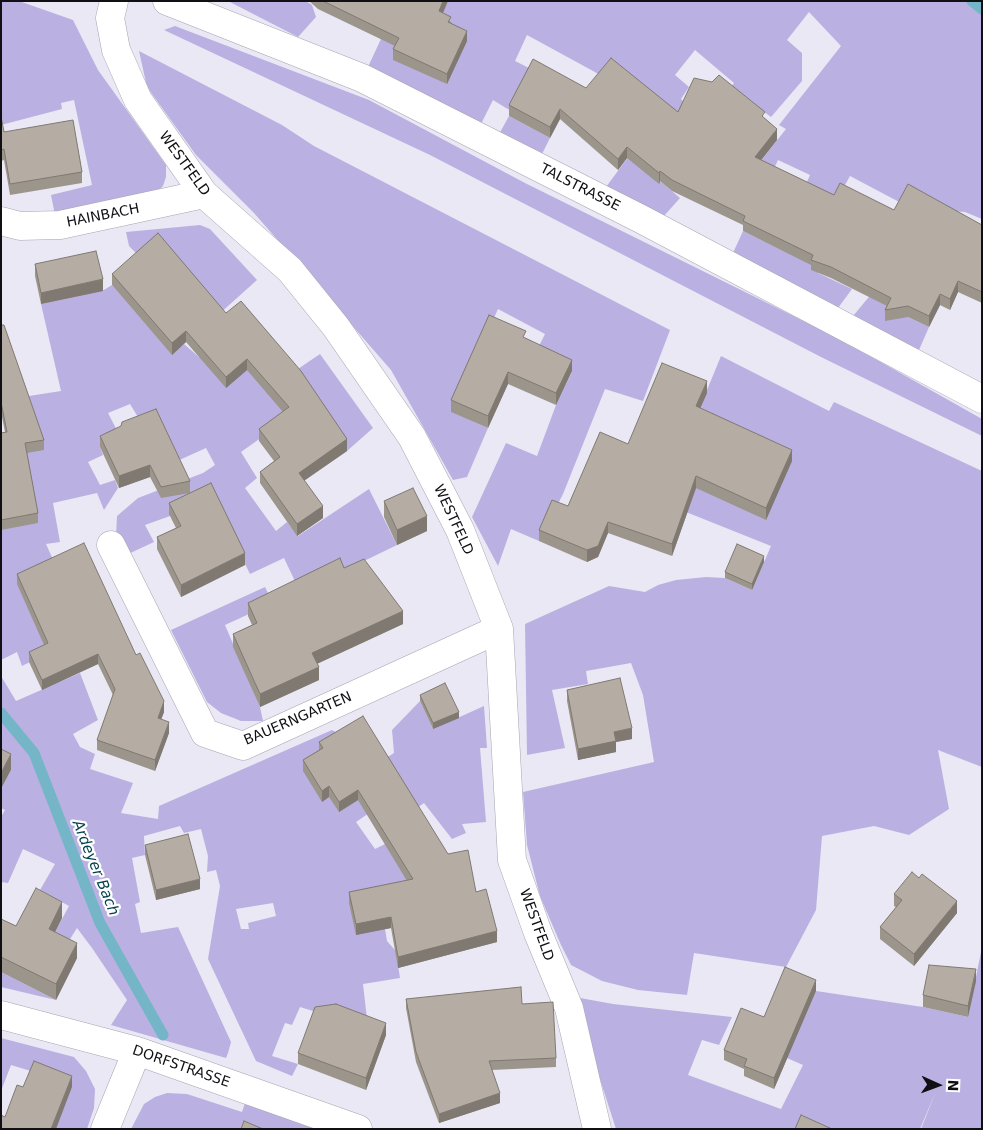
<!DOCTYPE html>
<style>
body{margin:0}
#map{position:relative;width:983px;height:1130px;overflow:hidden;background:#eae8f4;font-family:"DejaVu Sans",sans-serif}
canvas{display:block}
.frame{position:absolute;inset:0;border:2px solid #101014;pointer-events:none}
.north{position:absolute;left:913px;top:1060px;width:50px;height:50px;-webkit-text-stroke:4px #fff;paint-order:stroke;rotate:92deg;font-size:14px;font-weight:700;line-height:20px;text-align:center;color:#101014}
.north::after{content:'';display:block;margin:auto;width:18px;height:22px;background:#101014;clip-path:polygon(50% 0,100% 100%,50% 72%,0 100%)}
</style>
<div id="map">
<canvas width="983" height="1130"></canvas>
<div class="frame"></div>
<div class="north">N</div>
</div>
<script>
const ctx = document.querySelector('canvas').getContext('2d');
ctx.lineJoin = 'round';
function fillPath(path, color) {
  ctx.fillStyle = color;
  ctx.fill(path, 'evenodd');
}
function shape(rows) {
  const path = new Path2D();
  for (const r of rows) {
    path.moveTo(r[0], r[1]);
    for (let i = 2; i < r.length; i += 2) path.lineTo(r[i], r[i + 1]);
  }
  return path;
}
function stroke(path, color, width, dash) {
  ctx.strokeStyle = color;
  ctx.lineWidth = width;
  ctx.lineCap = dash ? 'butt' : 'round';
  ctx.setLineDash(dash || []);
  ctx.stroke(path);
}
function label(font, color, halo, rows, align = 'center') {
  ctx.font = font + ' "DejaVu Sans",sans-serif';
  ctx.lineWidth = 4.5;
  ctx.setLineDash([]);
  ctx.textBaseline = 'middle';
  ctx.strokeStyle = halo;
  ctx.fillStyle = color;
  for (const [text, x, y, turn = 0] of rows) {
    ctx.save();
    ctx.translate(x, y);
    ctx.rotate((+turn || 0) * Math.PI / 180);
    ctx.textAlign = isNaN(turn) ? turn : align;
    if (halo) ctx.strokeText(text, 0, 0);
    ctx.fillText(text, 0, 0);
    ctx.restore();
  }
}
const green = shape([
 [1,1,19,1,73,20,98,70,166,165,166,177,163,186,156,193,55,215,51,195,92,185,74,100,61,103,62,109,1,125],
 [228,1,306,1,312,5,316,17,298,37],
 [448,1,982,1,982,219,965,212,952,211,908,317,929,327,919,350,853,316,944,207,903,204,850,176,840,194,818,273,852,289,838,308,733,253,743,231,784,251,803,191,810,175,778,160,771,175,740,187,786,129,779,125,841,46,809,12,787,40,802,53,802,81,771,117,731,87,734,83,695,50,675,75,689,87,681,99,690,108,678,123,604,77,527,35,515,61,533,70,511,111,493,100,481,124,367,69,394,11,439,22],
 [175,26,369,100,525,183,840,339,982,419,982,436,821,357,430,155,164,30],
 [139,51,282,125,314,146,670,330,643,401,605,389,563,494,539,541,511,529,498,566,472,517,506,443,537,456,556,405,572,372,535,354,545,334,498,309,452,412,488,428,467,477,453,480,391,370,254,213,196,155,147,87],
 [509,116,550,138,541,156,498,136],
 [629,156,659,183,660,181,680,198,664,216,606,187],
 [200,225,210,229,257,280,218,315,142,259,129,246,126,232],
 [112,285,172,354,184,344,199,357,247,370,292,373,320,354,373,428,347,451,313,401,241,452,257,478,245,488,276,531,287,522,298,536,369,489,397,545,300,592,284,558,250,574,211,495,170,516,145,525,154,542,126,555,116,537,117,516,138,498,203,473,215,465,206,448,175,462,144,427,130,404,108,413,121,438,100,447,103,455,88,462,100,485,115,480,118,488,104,510,97,493,53,503,60,542,46,544,56,566,48,653,22,666,17,652,1,660,1,487,33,411,29,396,61,391,41,304,102,291],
 [721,356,829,411,834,402,982,471,982,767,938,750,949,809,909,835,874,826,822,836,816,910,786,967,694,953,687,995,638,990,602,981,571,965,561,945,540,896,527,845,523,792,654,762,643,695,631,663,586,671,588,684,552,690,565,748,527,755,525,624,609,586,645,592,658,585,676,580,706,577,725,578,752,590,771,546,661,502],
 [265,587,273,603,225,625,260,707,263,721,241,721,221,713,207,702,171,630],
 [80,673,98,720,73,734,80,747,95,754,90,769,133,783,121,813,158,819,159,806,332,730,339,734,322,801,329,797,366,795,375,809,356,822,375,849,385,844,433,857,385,929,387,941,407,964,398,965,400,978,363,984,368,1028,300,1007,292,1025,285,1023,272,1056,298,1064,292,1076,256,1061,208,959,220,886,216,870,207,872,208,856,201,829,184,833,180,826,144,836,145,855,132,858,140,902,135,904,141,933,178,927,231,1042,228,1053,226,1058,111,1025,127,1000,92,948,77,928,65,947,50,941,69,906,40,890,55,864,23,849,8,883,1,882,1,817,5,810,1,808,1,789,11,770,1,764,1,676,16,701],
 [273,903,276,916,248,923,249,929,241,929,236,909],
 [420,701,433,729,484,706,487,748,480,748,486,822,462,824,466,833,452,839,424,803,414,810,383,760,394,753,392,730],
 [982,947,982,1129,921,1129,936,1091,920,1129,616,1129,598,1073,580,998,613,1004,732,1017,719,1045,702,1040,688,1075,781,1109,803,1065,787,1058,816,991,923,1007,968,1017],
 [1,972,56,1000,1,987],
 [1,1038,74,1057,86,1071,95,1089,94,1108,87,1129,56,1129,34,1072,11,1065,1,1091],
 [167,1093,187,1094,242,1112,245,1103,326,1129,131,1129,144,1104,155,1097]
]);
const stream = shape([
 [972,1,982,9],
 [1,713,34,753,100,923,163,1035]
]);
const street = shape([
 [114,1,110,18,116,50,138,100,204,194,290,270,336,327,412,437,460,530,499,629,512,860,538,933,569,1008,597,1129],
 [167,1,362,78,641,219,982,399],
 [1,221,20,226,60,225,204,194],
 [111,545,205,733,243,746,499,629],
 [1,1015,137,1051,358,1129],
 [105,1129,137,1051]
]);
const wall = shape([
 [309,1,448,1,443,13,467,41,447,84,393,60,393,49,395,46,318,9],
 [586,88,678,112,765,119,777,140,761,160,834,195,894,210,982,225,982,303,958,292,950,310,940,305,929,327,908,317,885,321,885,310,887,306,831,278,811,270,811,265,743,231,743,225,672,191,660,181,659,184,627,158,618,170,560,119,550,138,509,116,509,105],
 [1,116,4,132,82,172,82,183,10,195,4,160,1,161],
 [35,264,103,291,41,304,35,276],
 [112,274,226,313,347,451,304,481,323,518,297,536,260,483,260,472,274,461,259,441,259,429,283,412,247,370,226,388,186,342,172,355,112,285],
 [1,325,44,440,44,450,27,453,38,513,38,523,1,530,1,433,5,432,1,412],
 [526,338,572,371,556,405,508,384,488,428,451,412,451,400],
 [707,393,700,408,792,461,766,520,696,488,672,556,608,533,598,557,587,562,539,541,539,530,568,506,628,444],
 [100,436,190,481,190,493,161,498,150,477,119,488,100,447],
 [384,501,427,531,397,545,384,517],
 [169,503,245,565,181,597,157,549,157,537,176,528,169,514],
 [764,562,752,590,725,578,725,572],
 [344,568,403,624,317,664,319,680,260,707,233,647,233,634,252,625,248,616,248,603],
 [17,574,136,655,164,712,161,719,169,733,155,771,97,750,97,740,113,695,98,664,42,690,29,662,29,652,44,645,17,584],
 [567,690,632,739,616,742,616,752,578,760,567,701],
 [420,695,459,718,433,729,420,701],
 [319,742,448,854,476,892,497,942,398,968,391,928,356,935,349,903,349,892,407,881,358,800,339,812,329,797,322,802,303,771,303,760,319,750],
 [145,845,200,889,156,900,145,855],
 [894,894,957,913,914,966,880,939,880,927,896,907,894,906],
 [62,918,55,932,77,958,56,1000,1,972,1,919,16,926],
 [976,981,968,1017,923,1007,923,995],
 [816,991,774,1089,744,1076,744,1069,724,1060,724,1050,764,1017],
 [406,999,522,1004,556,1058,556,1067,492,1070,500,1103,439,1123,416,1062,406,1008],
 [386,1035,366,1090,298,1064,298,1053]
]);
const shadedWall = shape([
 [443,1,448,1,439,22,439,11],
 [467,31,467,41,447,84,447,74],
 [560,109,560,119,550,138,550,127],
 [777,129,777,140,755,168,755,157],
 [627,147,627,158,618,170,618,159],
 [660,171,660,181,659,184,659,173],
 [103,279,103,291,41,304,41,293],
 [958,281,958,292,950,310,950,299],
 [940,294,940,305,929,327,929,316],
 [186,331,186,342,172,355,172,343],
 [247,359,247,370,226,388,226,377],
 [572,360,572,371,556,405,556,393],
 [508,372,508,384,488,428,488,416],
 [707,381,707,393,696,418,696,406],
 [347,439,347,451,299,484,299,473],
 [792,450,792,461,766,520,766,508],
 [150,465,150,477,119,488,119,476],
 [696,476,696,488,672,556,672,544],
 [323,506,323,518,297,536,297,524],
 [427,516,427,531,397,545,397,530],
 [608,522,608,533,598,557,587,562,587,550],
 [245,553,245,565,181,597,181,585],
 [764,556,764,562,752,590,752,584],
 [403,611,403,624,312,666,312,653],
 [98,654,98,664,42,690,42,680],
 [319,667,319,680,260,707,260,694],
 [164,701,164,712,158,728,158,718],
 [459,712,459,718,433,729,433,723],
 [169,722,169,733,155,771,155,760],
 [632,728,632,739,616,742,616,752,578,760,578,749,614,732],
 [11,754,11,770,1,789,1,773],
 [329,786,329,797,322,802,322,791],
 [358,790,358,800,339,812,339,802],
 [2,793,2,808,1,810,1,794],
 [200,879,200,889,156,900,156,890],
 [957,901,957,913,914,966,914,954],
 [62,902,62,918,49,944,49,929],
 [391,917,391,928,356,935,356,924],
 [497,931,497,942,398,968,398,957],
 [77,943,77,958,56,1000,56,984],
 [976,969,976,981,968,1017,968,1006],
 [816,980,816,991,774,1089,774,1078],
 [386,1023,386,1035,366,1090,366,1078],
 [72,1076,72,1087,56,1129,51,1129],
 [500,1093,500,1103,439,1123,439,1114]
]);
const building = shape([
 [323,1,443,1,439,11,451,17,448,22,467,31,447,74,393,49,399,38,323,1],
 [611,58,678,112,694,78,712,82,719,75,765,112,762,116,777,129,755,157,834,195,840,183,894,210,908,184,982,225,982,292,958,281,950,299,940,294,929,316,908,306,885,310,891,298,831,267,811,260,813,255,743,221,745,216,672,180,660,171,659,173,627,147,618,159,560,109,550,127,509,105,533,59,586,88,611,58],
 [1,116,4,132,73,120,82,172,10,184,4,149,1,150,1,116],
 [158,233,226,313,241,301,301,371,347,439,299,473,323,506,297,524,260,472,280,457,259,429,289,407,247,359,226,377,186,331,172,343,112,274,158,233],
 [96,251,103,279,41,293,35,264,96,251],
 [489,315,526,331,523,337,572,360,556,393,508,372,488,416,451,400,489,315],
 [1,325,4,325,44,440,25,443,38,513,1,520,1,433,7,432,1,402,1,325],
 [662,363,707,381,696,406,792,450,766,508,696,476,672,544,608,522,598,546,587,550,539,530,552,500,568,506,600,432,628,444,662,363],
 [156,409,190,481,161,487,150,465,119,476,100,436,121,426,122,422,156,409],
 [211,483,245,553,181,585,157,537,181,526,169,503,211,483],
 [413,488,427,516,397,530,384,501,413,488],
 [84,543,136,655,140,653,164,701,158,718,169,722,155,760,97,740,115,689,98,654,42,680,29,652,48,643,17,574,84,543],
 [737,544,764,556,752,584,725,572,737,544],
 [340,558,344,568,364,559,403,611,312,653,319,667,260,694,233,634,257,623,248,603,340,558],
 [620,678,632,728,614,732,616,741,578,749,567,690,620,678],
 [445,683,459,712,433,723,420,695,445,683],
 [363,716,448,854,468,850,476,892,486,889,497,931,398,957,391,917,356,924,349,892,413,879,358,790,339,802,329,786,322,791,303,760,323,748,319,742,363,716],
 [1,749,11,754,1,773,1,749],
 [188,834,200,879,156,890,145,845,188,834],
 [912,872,919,878,922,874,957,901,914,954,880,927,902,900,894,894,912,872],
 [36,888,62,902,49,929,77,943,56,984,1,957,1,919,16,926,36,888],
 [929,965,976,969,968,1006,923,995,929,965],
 [785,967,816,980,774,1078,744,1066,747,1059,724,1050,741,1008,764,1017,785,967],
 [521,987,522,1004,553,1002,556,1058,489,1061,500,1093,439,1114,416,1052,406,999,521,987],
 [336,1004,386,1023,366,1078,298,1053,315,1007,336,1004],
 [34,1061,72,1076,51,1129,1,1129,1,1115,5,1117,17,1085,23,1087,34,1061],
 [801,1115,832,1129,795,1129,801,1115],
 [244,1121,263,1129,241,1129,244,1121]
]);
const streetNames = [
 ["WESTFELD",184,164,54],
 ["TALSTRASSE",580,188,27],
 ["HAINBACH",103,216,-11],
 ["WESTFELD",453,520,65],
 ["BAUERNGARTEN",298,719,-23],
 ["WESTFELD",536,925,70],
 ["DORFSTRASSE",181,1067,19]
];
const waterNames = [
 ["Ardeyer Bach",95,868,68]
];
fillPath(green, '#bab1e2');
stroke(stream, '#74b5c8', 11);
stroke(street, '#a6a4b0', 29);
stroke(street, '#fff', 28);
fillPath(wall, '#9c958c');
fillPath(shadedWall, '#7f7972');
fillPath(building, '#b5ada3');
stroke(building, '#7f7972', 1);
label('14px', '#101014', '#fff', streetNames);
label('italic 15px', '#003f4d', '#fff', waterNames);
</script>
